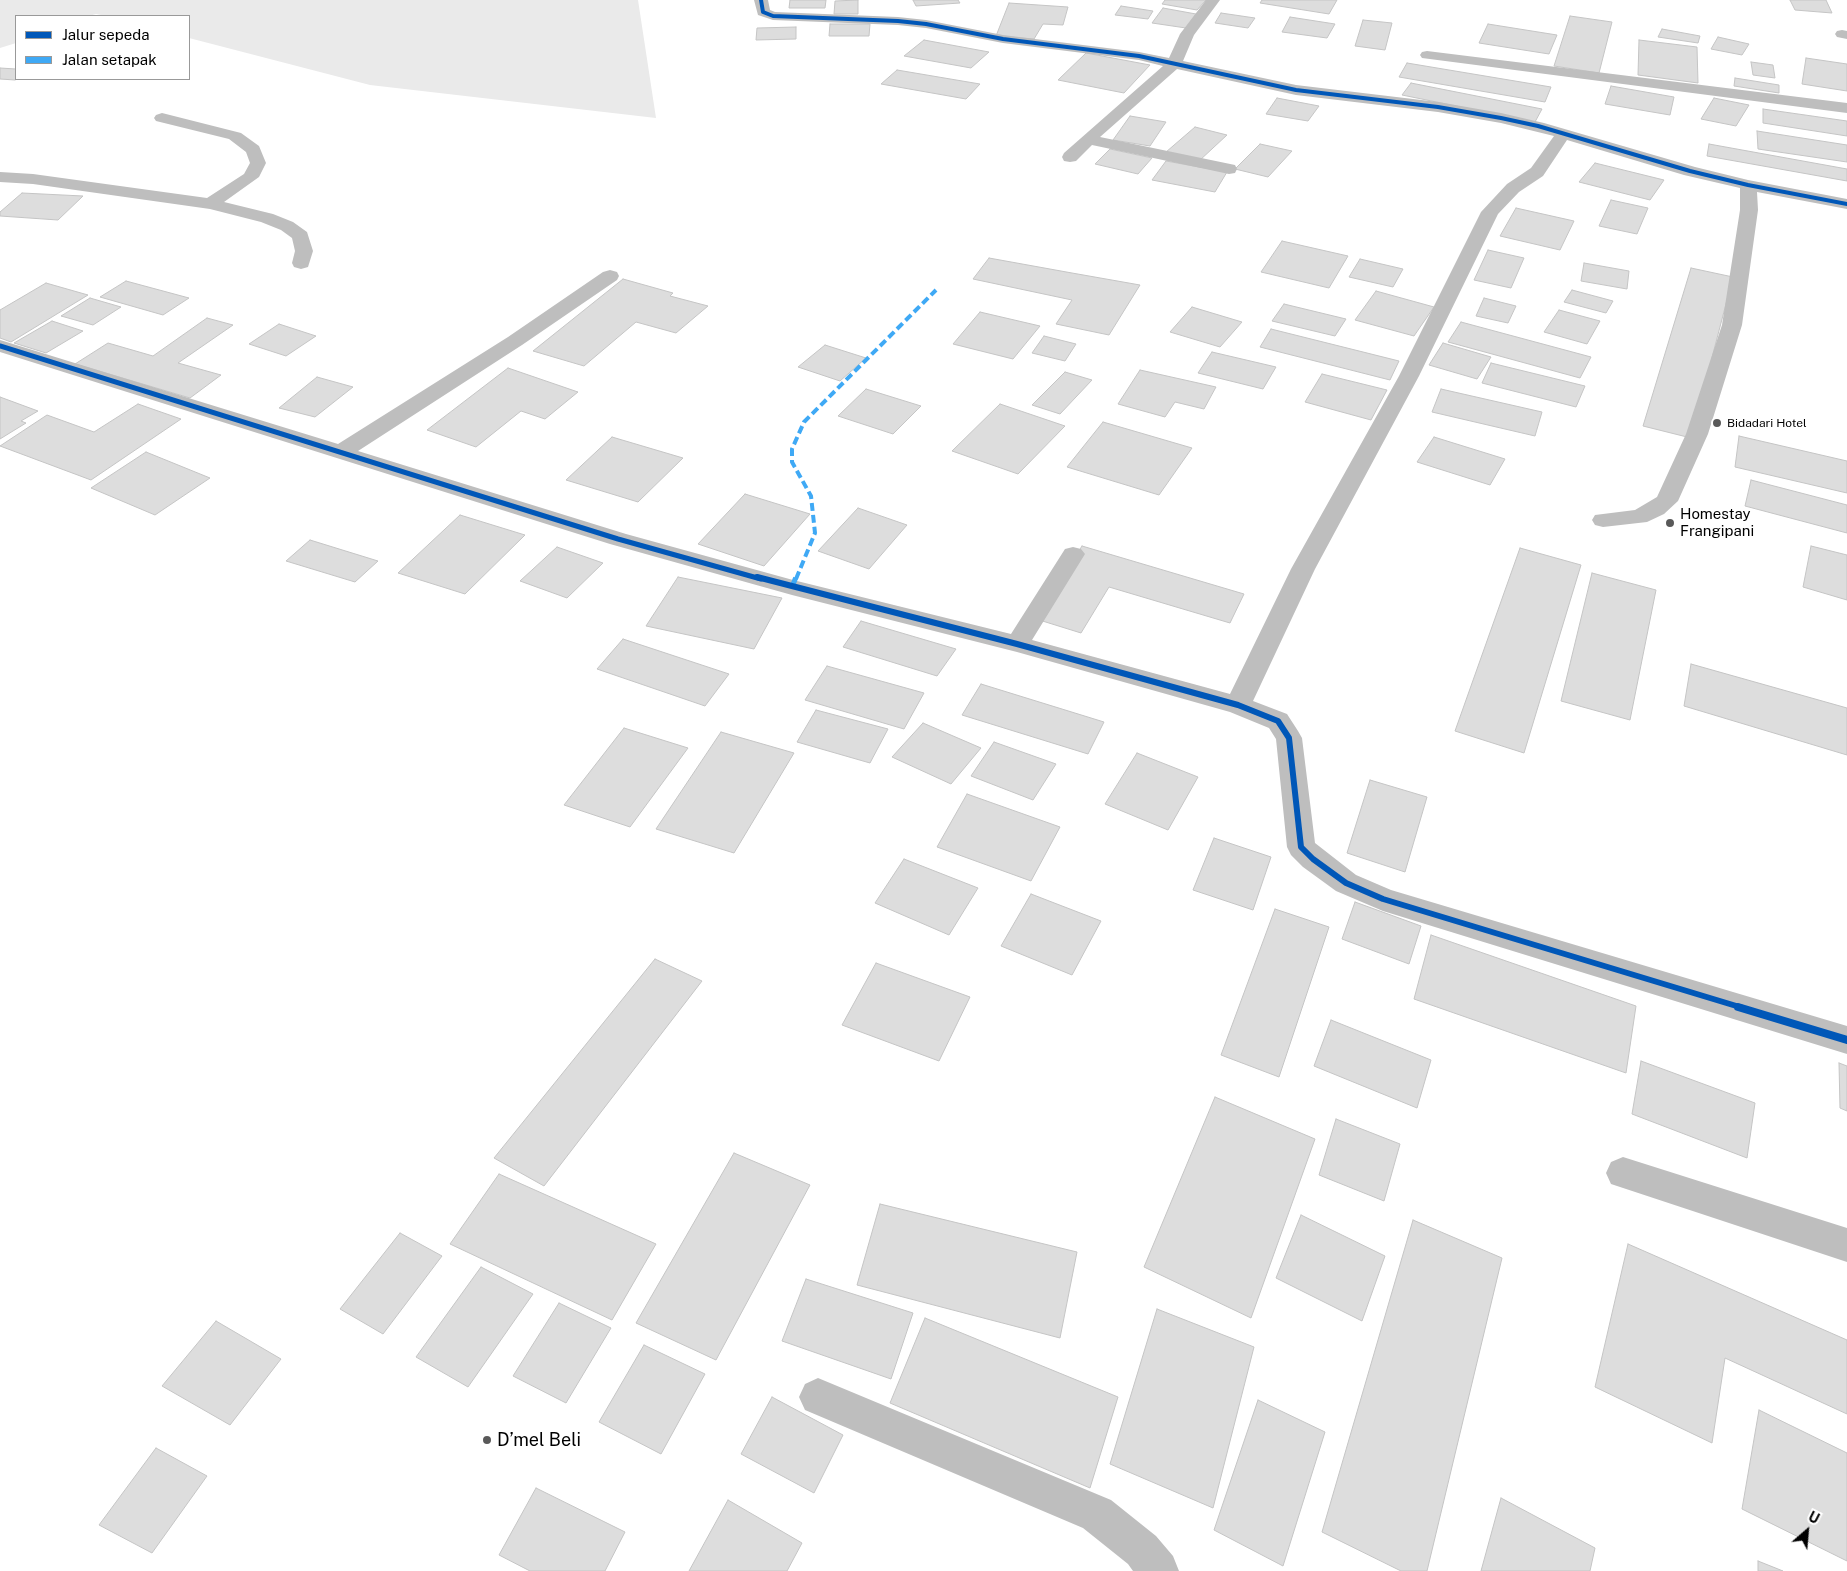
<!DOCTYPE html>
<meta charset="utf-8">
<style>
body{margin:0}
#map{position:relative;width:1847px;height:1571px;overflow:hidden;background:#fff;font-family:"Public Sans",sans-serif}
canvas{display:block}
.legend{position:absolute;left:15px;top:15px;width:175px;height:65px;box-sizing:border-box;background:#fff;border:1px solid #999;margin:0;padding:6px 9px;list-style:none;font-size:15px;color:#000}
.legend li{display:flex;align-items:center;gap:10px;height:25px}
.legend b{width:25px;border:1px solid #999}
.north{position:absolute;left:1782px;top:1506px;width:50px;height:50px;-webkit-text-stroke:4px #fff;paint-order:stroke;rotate:27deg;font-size:14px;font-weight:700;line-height:20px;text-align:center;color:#000}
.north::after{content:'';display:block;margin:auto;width:18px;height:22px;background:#000;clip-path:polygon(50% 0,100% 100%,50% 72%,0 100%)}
</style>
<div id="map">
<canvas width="1847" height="1571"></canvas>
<ul class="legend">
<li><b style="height:6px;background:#0057b8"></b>Jalur sepeda</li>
<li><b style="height:6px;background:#3fa9f5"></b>Jalan setapak</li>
</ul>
<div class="north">U</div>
</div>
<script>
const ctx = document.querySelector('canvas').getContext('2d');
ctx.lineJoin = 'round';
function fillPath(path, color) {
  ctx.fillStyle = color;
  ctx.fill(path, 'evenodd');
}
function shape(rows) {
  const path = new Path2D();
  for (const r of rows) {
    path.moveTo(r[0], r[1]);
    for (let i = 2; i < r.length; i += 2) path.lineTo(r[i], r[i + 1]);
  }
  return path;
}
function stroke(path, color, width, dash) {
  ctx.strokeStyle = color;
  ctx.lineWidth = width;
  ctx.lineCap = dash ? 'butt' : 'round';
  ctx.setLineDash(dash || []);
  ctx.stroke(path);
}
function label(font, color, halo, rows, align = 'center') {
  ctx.font = font + ' "Public Sans",sans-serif';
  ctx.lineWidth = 5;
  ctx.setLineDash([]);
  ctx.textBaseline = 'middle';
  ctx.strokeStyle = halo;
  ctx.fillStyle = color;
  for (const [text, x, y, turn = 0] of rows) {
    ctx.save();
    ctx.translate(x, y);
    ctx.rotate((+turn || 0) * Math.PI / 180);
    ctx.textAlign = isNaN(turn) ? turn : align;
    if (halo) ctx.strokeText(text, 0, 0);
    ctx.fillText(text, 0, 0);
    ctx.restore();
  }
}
const green = shape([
 [0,0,638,0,656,118,370,85,189,38,189,16,106,16,96,14,89,16,16,16,16,43,0,48]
]);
const building = shape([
 [790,0,826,0,825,8,789,8,790,0],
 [858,0,858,14,834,14,835,1,858,0],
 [913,0,958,0,960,3,916,6,913,0],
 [1165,0,1206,0,1197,10,1162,4,1165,0],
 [1262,0,1337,0,1329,14,1260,3,1262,0],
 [1790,0,1826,0,1832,13,1795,10,1790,0],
 [1009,3,1068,7,1063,25,1043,24,1034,39,996,36,1009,3],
 [1121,6,1153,11,1148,19,1115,15,1121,6],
 [1163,8,1196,14,1186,28,1152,23,1163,8],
 [1221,13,1255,18,1248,28,1215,23,1221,13],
 [1570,16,1612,22,1599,73,1554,66,1570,16],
 [1290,17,1335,24,1327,38,1282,32,1290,17],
 [1363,20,1392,23,1385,50,1355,46,1363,20],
 [830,24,870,24,869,36,829,36,830,24],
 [1488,24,1557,35,1549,54,1479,43,1488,24],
 [796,27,796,39,756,40,757,28,796,27],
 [1662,29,1700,36,1698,43,1658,37,1662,29],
 [1718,37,1749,44,1742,55,1711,49,1718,37],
 [924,40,989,52,971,68,904,56,924,40],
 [1639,40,1697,47,1698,83,1638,75,1639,40],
 [1086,53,1150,65,1124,93,1058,80,1086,53],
 [1806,58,1847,64,1847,91,1802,84,1806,58],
 [1751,62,1773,65,1775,78,1753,75,1751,62],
 [1407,63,1551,87,1545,102,1399,77,1407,63],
 [0,68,16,69,17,79,15,80,0,79,0,68],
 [897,70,980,84,966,99,881,84,897,70],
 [1735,78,1779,85,1779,93,1734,86,1735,78],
 [1411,83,1542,109,1535,122,1402,95,1411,83],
 [1611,86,1674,97,1670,115,1605,104,1611,86],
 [1277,98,1319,106,1308,121,1266,114,1277,98],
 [1714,98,1749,105,1736,126,1701,119,1714,98],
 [1763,109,1847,121,1847,136,1763,123,1763,109],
 [1130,116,1166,122,1150,146,1113,140,1130,116],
 [1195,127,1227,135,1199,161,1166,152,1195,127],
 [1757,131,1847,145,1847,162,1758,149,1757,131],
 [1260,144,1292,151,1268,177,1235,169,1260,144],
 [1709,144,1847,169,1847,181,1707,156,1709,144],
 [1110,149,1152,158,1138,174,1095,164,1110,149],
 [1166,161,1227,172,1215,192,1152,180,1166,161],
 [1595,163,1664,180,1650,200,1579,182,1595,163],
 [22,193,83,196,58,220,0,216,0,212,22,193],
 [1611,200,1648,208,1637,234,1599,226,1611,200],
 [1516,208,1574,221,1560,250,1500,236,1516,208],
 [1282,241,1348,256,1329,288,1261,272,1282,241],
 [1488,250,1524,258,1511,288,1474,280,1488,250],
 [989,258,1072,273,1140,285,1109,335,1056,324,1072,300,973,279,989,258],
 [1360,259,1403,269,1393,287,1349,277,1360,259],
 [1584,263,1629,271,1627,289,1581,281,1584,263],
 [1691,268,1733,277,1691,438,1643,426,1691,268],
 [623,279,673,293,670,296,708,306,676,333,636,322,584,366,533,351,623,279],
 [126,281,189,298,163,315,100,297,126,281],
 [46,283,88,295,11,342,0,338,0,310,46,283],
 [1572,290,1613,301,1606,313,1564,302,1572,290],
 [1376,291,1434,307,1414,336,1355,320,1376,291],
 [90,298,121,307,93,325,61,316,90,298],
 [1484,298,1516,306,1508,323,1476,316,1484,298],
 [1284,304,1346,319,1335,336,1272,321,1284,304],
 [1192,307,1242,322,1220,347,1170,332,1192,307],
 [1559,310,1600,321,1587,344,1544,332,1559,310],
 [980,312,1040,326,1013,359,953,344,980,312],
 [207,318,233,325,178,363,221,375,190,398,75,364,108,343,153,356,207,318],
 [52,321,83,331,46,353,14,343,52,321],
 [1461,322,1591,357,1580,378,1448,342,1461,322],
 [279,324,316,336,286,356,249,344,279,324],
 [1271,329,1399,361,1390,380,1260,347,1271,329],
 [1044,336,1076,344,1065,361,1032,353,1044,336],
 [1443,343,1491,357,1477,379,1429,365,1443,343],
 [825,345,866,358,840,381,798,367,825,345],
 [1212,352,1276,367,1263,389,1198,373,1212,352],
 [1491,363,1585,386,1576,407,1482,383,1491,363],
 [508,368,578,392,545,419,521,411,476,447,427,430,508,368],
 [1140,370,1216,387,1204,409,1175,402,1165,417,1118,404,1140,370],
 [1065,372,1092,380,1060,414,1032,405,1065,372],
 [1322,374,1387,390,1371,420,1305,402,1322,374],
 [317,377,353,387,315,417,279,408,317,377],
 [866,389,921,406,893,434,838,416,866,389],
 [1441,389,1542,412,1535,436,1432,412,1441,389],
 [0,397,38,411,21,421,26,423,0,439,0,397],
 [138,404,181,419,91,480,0,446,47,415,94,432,138,404],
 [1000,404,1065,426,1018,474,952,451,1000,404],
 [1103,422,1192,448,1159,495,1067,467,1103,422],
 [1739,436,1847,461,1847,493,1735,467,1739,436],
 [612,437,683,458,638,502,566,480,612,437],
 [1434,437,1505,459,1490,485,1417,462,1434,437],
 [146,452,210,478,155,515,91,488,146,452],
 [1751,480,1847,505,1847,533,1745,506,1751,480],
 [745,494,810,514,764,566,698,544,745,494],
 [858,508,907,525,869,569,818,551,858,508],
 [460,515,525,535,465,594,398,573,460,515],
 [310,540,378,561,355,582,286,561,310,540],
 [1082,546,1244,594,1230,623,1109,587,1081,633,1036,619,1082,546],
 [1811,546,1847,555,1847,600,1803,587,1811,546],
 [557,547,603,563,567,598,520,581,557,547],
 [1520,548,1581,565,1524,753,1455,731,1520,548],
 [1592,573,1656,590,1630,720,1561,701,1592,573],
 [678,577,782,598,754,649,646,626,678,577],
 [861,621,956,649,937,676,843,647,861,621],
 [623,639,729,674,705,706,597,669,623,639],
 [1691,664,1847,708,1847,755,1684,706,1691,664],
 [827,666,924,693,904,729,805,700,827,666],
 [981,684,1104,722,1088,754,962,715,981,684],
 [816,710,888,729,870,763,797,742,816,710],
 [923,723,981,748,951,784,892,757,923,723],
 [624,728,688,748,630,827,564,805,624,728],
 [721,732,794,753,734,853,656,829,721,732],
 [994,742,1056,764,1033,800,971,776,994,742],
 [1137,753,1198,777,1168,830,1105,804,1137,753],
 [1370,780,1427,797,1405,872,1347,853,1370,780],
 [967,794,1060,827,1031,881,937,847,967,794],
 [1214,838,1271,857,1253,910,1193,890,1214,838],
 [904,859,978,888,949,935,875,903,904,859],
 [1031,894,1101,921,1072,975,1001,946,1031,894],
 [1355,902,1421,926,1409,964,1342,939,1355,902],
 [1275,909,1329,927,1279,1077,1221,1055,1275,909],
 [1431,935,1636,1006,1626,1073,1414,999,1431,935],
 [655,959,702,981,544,1186,494,1158,655,959],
 [876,963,970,997,939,1061,842,1025,876,963],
 [1331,1020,1431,1060,1417,1108,1314,1066,1331,1020],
 [1641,1061,1755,1103,1747,1158,1632,1114,1641,1061],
 [1839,1063,1847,1066,1847,1111,1840,1108,1839,1063],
 [1215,1097,1315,1139,1251,1318,1144,1267,1215,1097],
 [1336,1119,1400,1144,1384,1201,1319,1175,1336,1119],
 [734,1153,810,1185,716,1360,636,1323,734,1153],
 [499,1174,656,1244,612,1320,450,1244,499,1174],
 [880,1204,1077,1252,1060,1338,857,1285,880,1204],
 [1301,1215,1385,1256,1362,1321,1276,1278,1301,1215],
 [1413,1220,1502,1258,1427,1571,1401,1571,1322,1532,1413,1220],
 [400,1233,442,1256,383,1334,340,1309,400,1233],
 [1628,1244,1847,1340,1847,1414,1725,1358,1712,1443,1595,1387,1628,1244],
 [481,1267,533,1294,468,1387,416,1357,481,1267],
 [806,1279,913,1313,891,1379,782,1341,806,1279],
 [559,1303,611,1328,566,1403,513,1376,559,1303],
 [1157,1309,1254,1347,1213,1508,1110,1464,1157,1309],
 [925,1318,1118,1397,1090,1488,890,1403,925,1318],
 [216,1321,281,1359,230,1425,162,1386,216,1321],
 [644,1345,705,1374,661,1454,599,1422,644,1345],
 [772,1397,843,1435,814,1493,741,1454,772,1397],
 [1258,1400,1325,1432,1283,1566,1214,1530,1258,1400],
 [1759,1410,1847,1453,1847,1561,1742,1509,1759,1410],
 [156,1448,207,1476,152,1553,99,1525,156,1448],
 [536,1488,625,1532,605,1571,530,1571,499,1555,536,1488],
 [1501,1498,1595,1548,1590,1571,1481,1571,1501,1498],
 [728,1500,802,1543,787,1571,689,1571,728,1500],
 [1758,1561,1783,1571,1758,1571,1758,1561]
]);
const minor = shape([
 [754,0,768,0,770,10,775,12,898,17,926,20,1003,35,1139,52,1169,58,1180,34,1206,0,1220,0,1194,35,1183,61,1296,85,1438,102,1501,113,1544,123,1695,167,1748,180,1847,199,1847,209,1757,192,1758,210,1742,325,1708,434,1678,501,1664,514,1647,522,1603,527,1595,525,1592,520,1595,515,1635,510,1657,497,1686,434,1722,325,1740,210,1740,188,1684,175,1567,140,1543,176,1519,192,1498,214,1419,376,1315,569,1253,701,1287,714,1298,731,1302,738,1315,843,1356,875,1391,890,1847,1026,1847,1054,1383,911,1336,891,1303,867,1291,855,1287,847,1276,739,1269,728,1230,712,1017,652,792,595,610,544,0,352,0,340,338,444,508,337,603,272,610,270,617,272,619,276,617,280,522,345,358,451,626,534,793,580,1011,634,1065,549,1073,547,1081,549,1085,554,1032,640,1230,694,1291,569,1399,376,1481,212,1507,184,1531,168,1554,136,1501,123,1438,112,1296,95,1177,69,1100,137,1235,165,1237,169,1235,173,1229,174,1092,145,1076,161,1070,162,1064,161,1062,157,1064,153,1163,66,1139,60,1003,43,926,28,898,25,773,20,758,15,754,0],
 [1842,30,1847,31,1847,39,1837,37,1835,34,1837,31,1842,30],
 [1427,51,1847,103,1847,113,1422,58,1420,55,1422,52,1427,51],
 [162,113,241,133,259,146,266,163,259,177,224,202,273,214,293,222,307,232,313,251,308,267,301,269,294,267,292,263,295,251,292,238,281,230,261,222,210,209,33,184,0,182,0,172,33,174,207,198,244,174,250,163,246,152,229,139,156,121,154,118,156,115,162,113],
 [1623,1157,1847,1228,1847,1262,1611,1184,1606,1173,1611,1162,1623,1157],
 [818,1378,1111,1500,1156,1536,1173,1556,1179,1571,1133,1571,1128,1564,1083,1528,805,1410,799,1397,805,1384,818,1378]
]);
const quietFar1 = shape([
 [796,579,815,533,811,496,792,462,792,449,804,422,936,290]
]);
const quiet = shape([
 [792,587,796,577]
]);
const cyclewayFar3 = shape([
 [761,0,763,12,773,16,898,21,926,24,1003,39,1139,56,1296,90,1438,107,1501,118,1538,126,1690,171,1748,185,1847,204]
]);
const cyclewayFar2 = shape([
 [0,346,618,539,761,579]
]);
const cyclewayFar1 = shape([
 [757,577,1017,644,1238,705,1278,721,1289,738,1301,847,1313,859,1346,883,1383,899,1743,1008]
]);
const cycleway = shape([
 [1738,1007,1847,1040]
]);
const markers = [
 [1717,423,5,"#595959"],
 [1670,523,5,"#595959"],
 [487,1440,5,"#595959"]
];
const farPoinames = [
 ["Bidadari Hotel",1727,423]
];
const poiNames = [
 ["Homestay",1680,514],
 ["Frangipani",1680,531]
];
const nearPoinames = [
 ["D’mel Beli",497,1440]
];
fillPath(green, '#eaeaea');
fillPath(building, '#ddd');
stroke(building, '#c5c5c5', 1);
fillPath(minor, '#bebebe');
stroke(quietFar1, '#3fa9f5', 4, [8, 4]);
stroke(quiet, '#3fa9f5', 5, [10, 5]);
stroke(cyclewayFar3, '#0057b8', 4);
stroke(cyclewayFar2, '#0057b8', 5);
stroke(cyclewayFar1, '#0057b8', 6);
stroke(cycleway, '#0057b8', 8);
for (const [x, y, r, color] of markers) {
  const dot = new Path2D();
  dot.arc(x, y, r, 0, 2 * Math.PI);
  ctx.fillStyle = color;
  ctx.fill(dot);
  stroke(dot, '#fff', 2);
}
label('12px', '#000', '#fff', farPoinames, 'left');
label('15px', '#000', '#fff', poiNames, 'left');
label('18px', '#000', '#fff', nearPoinames, 'left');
</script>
